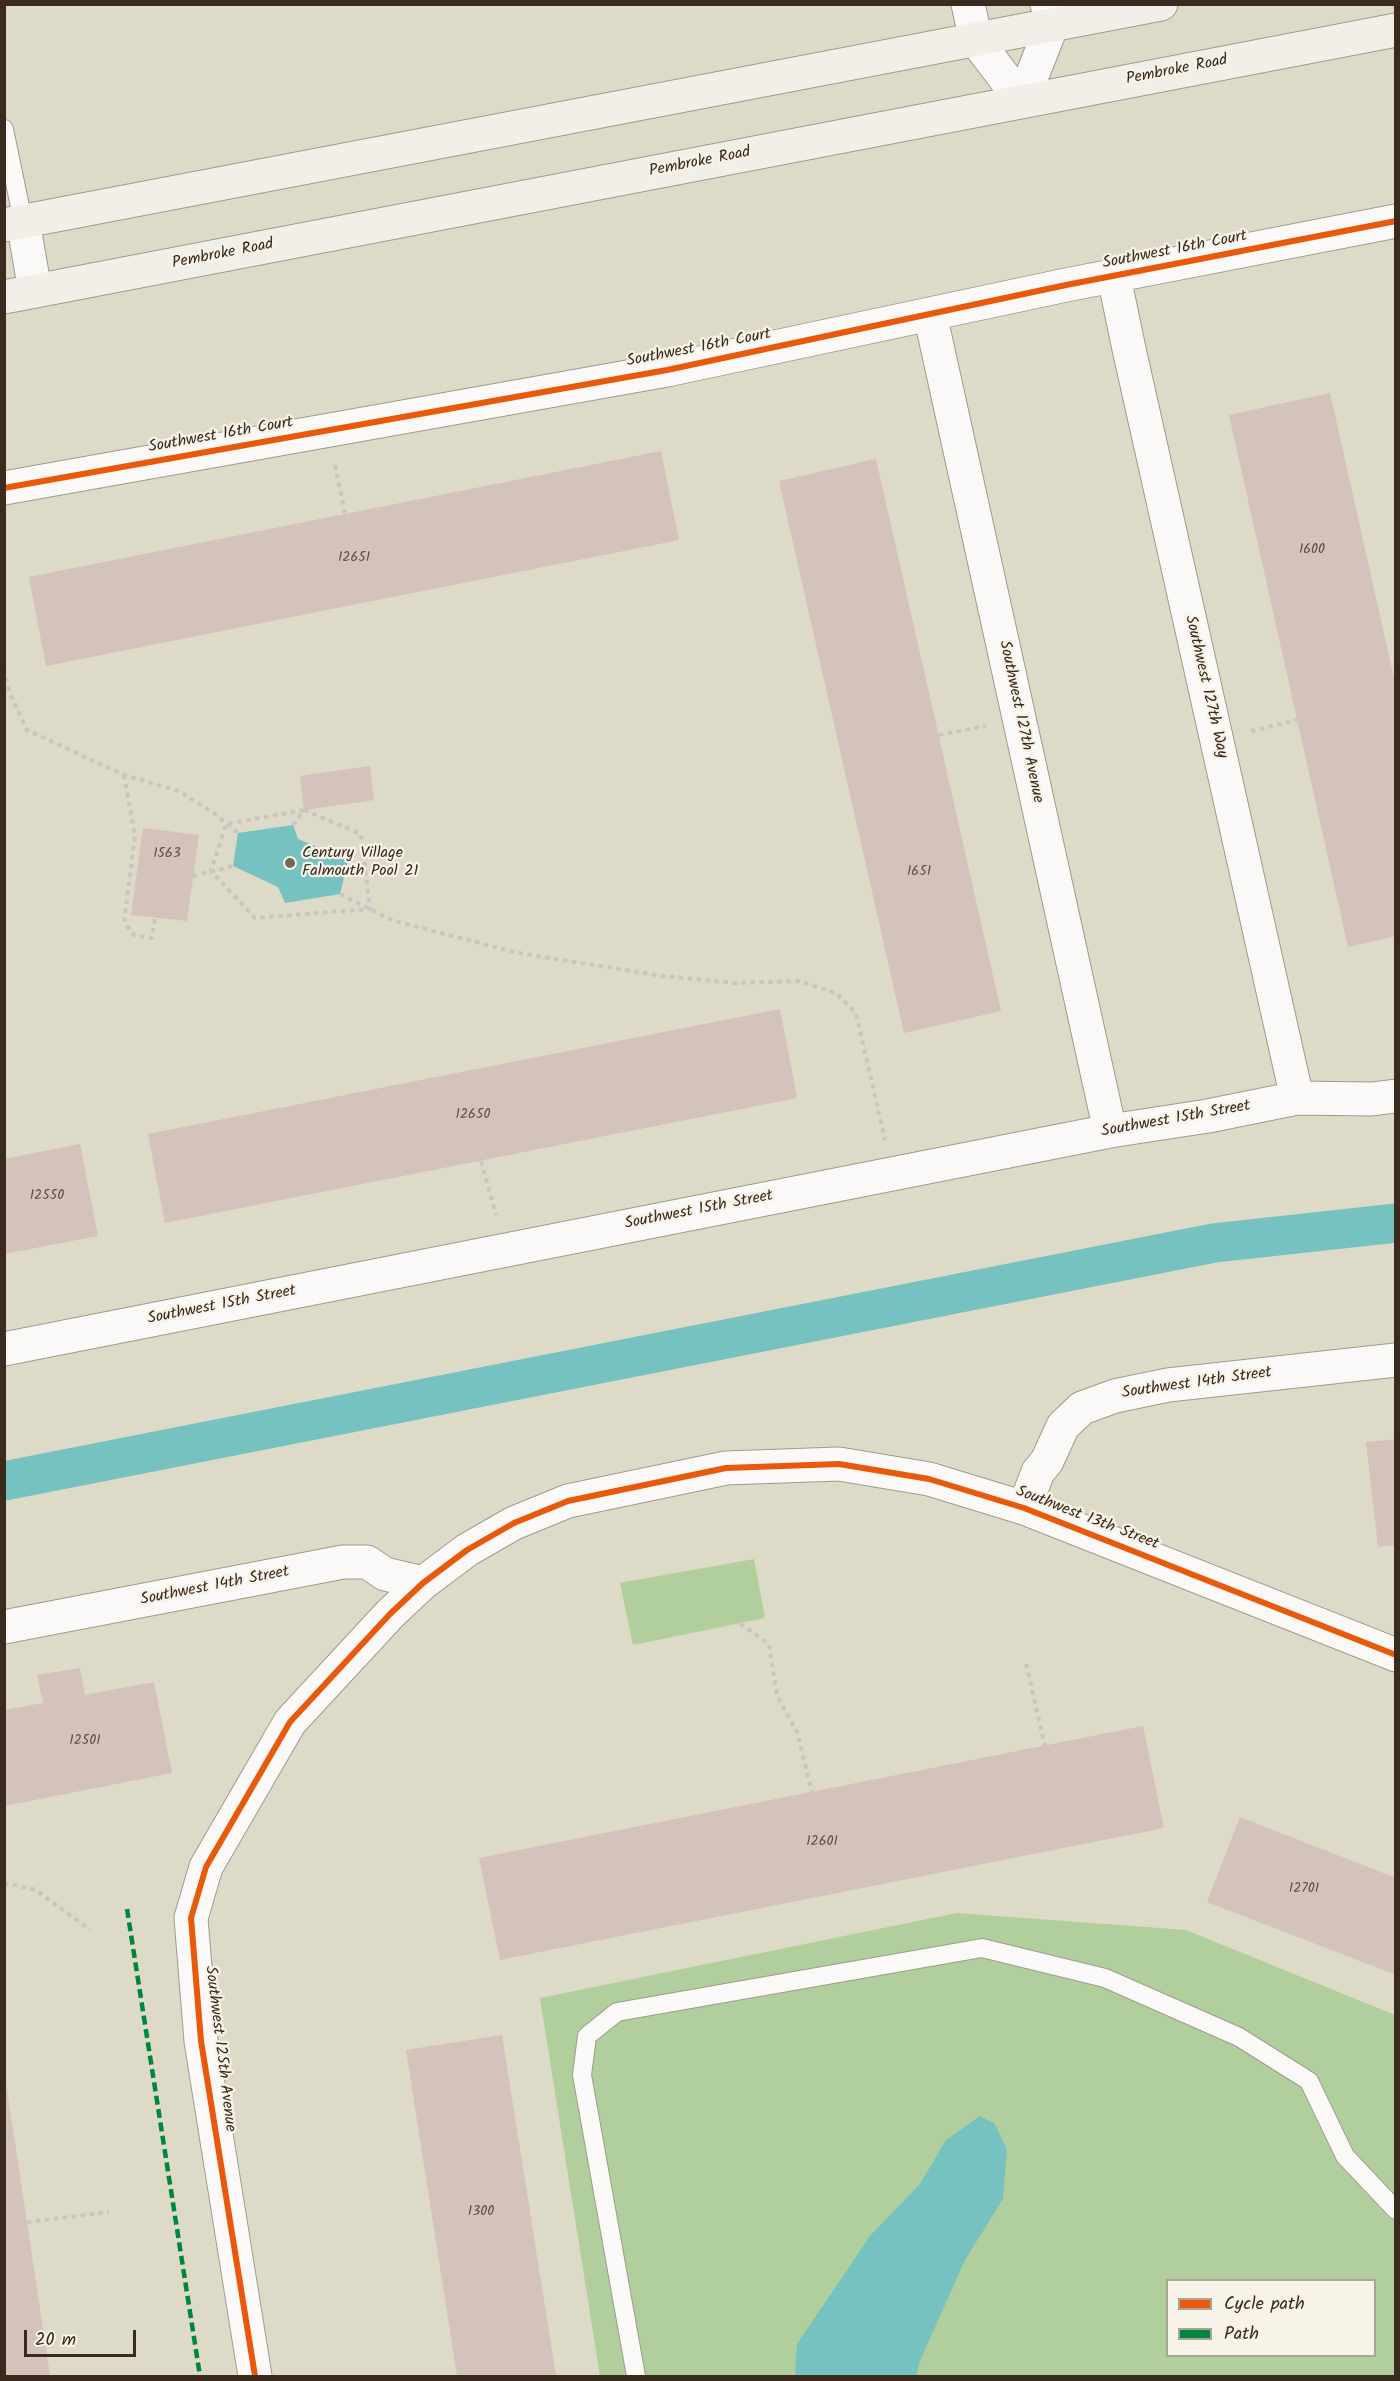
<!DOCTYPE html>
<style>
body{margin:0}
#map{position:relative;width:1400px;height:2381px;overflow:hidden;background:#dddac7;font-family:Kalam,sans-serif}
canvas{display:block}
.frame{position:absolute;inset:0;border:6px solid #3b2a1e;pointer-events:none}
.legend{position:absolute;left:1166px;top:2279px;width:210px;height:78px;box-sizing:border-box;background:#f7f3e8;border:2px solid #aca397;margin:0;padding:8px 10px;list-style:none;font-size:18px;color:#3b2a1e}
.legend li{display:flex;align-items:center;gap:12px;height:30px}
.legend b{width:30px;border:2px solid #aca397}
.scale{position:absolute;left:24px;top:2330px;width:112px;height:27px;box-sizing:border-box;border:3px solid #3b2a1e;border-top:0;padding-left:8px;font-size:18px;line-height:21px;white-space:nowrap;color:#3b2a1e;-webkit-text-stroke:4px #f7f3e8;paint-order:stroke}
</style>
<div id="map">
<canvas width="1400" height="2381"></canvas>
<div class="frame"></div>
<ul class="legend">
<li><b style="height:8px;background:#e8590c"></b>Cycle path</li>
<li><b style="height:8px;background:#00873e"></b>Path</li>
</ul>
<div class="scale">20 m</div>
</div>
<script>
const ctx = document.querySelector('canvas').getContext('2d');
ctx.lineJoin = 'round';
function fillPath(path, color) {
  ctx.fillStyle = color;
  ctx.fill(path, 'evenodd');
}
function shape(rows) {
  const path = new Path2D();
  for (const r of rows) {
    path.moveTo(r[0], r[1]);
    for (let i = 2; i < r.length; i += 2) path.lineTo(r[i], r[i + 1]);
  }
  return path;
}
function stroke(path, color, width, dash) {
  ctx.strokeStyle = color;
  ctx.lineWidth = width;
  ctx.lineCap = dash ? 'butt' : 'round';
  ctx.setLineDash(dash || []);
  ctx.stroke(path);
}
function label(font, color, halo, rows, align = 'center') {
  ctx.font = font + ' Kalam,sans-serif';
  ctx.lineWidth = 4.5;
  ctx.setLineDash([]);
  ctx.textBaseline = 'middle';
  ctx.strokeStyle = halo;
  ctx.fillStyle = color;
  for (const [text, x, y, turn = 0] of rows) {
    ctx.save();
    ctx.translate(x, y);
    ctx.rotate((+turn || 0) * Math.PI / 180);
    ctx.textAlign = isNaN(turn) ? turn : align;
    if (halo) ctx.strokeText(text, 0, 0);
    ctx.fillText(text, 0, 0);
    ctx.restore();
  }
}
const green = shape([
 [754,1559,765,1618,633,1645,620,1583],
 [957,1913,1186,1930,1395,2015,1395,2376,600,2376,540,1998],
 [1168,2280,1374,2280,1374,2356,1168,2356]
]);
const water = shape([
 [293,825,298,839,348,860,340,894,285,903,278,887,233,866,238,833],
 [980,2116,995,2124,1007,2150,1003,2199,965,2260,919,2363,917,2376,797,2376,795,2373,797,2344,870,2236,920,2184,946,2140]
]);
const canal = shape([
 [4,1481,1214,1243,1396,1223]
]);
const building = shape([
 [1330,393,1396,687,1396,936,1348,947,1229,415],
 [661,451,679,540,46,666,29,577],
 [876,459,1001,1011,904,1033,779,481],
 [370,766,374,800,304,810,300,776],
 [143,828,199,835,187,921,131,915],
 [780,1009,797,1098,165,1223,148,1134],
 [80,1144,98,1236,4,1254,4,1159],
 [1396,1439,1396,1545,1378,1547,1366,1442],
 [80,1668,85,1695,154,1682,172,1773,4,1806,4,1710,43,1703,37,1675],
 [1143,1726,1164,1828,500,1960,479,1858],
 [1240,1817,1396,1878,1396,1975,1207,1902],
 [502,2035,556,2376,457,2376,406,2050],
 [6,2083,27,2222,50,2376,4,2376]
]);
const path = shape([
 [335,465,345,514],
 [4,669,9,691,27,730,124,775,179,791,215,814,238,833],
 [1251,731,1297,720],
 [939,735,986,726],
 [124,775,135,836,124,922,134,935,152,938,155,917],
 [304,810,361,834,370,909,255,918,211,871,226,824,304,810],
 [293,825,304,810],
 [193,876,233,866],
 [340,894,394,921,518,953,663,976,735,983,798,981,836,993,856,1013,885,1140],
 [481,1161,496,1215],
 [740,1624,769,1644,777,1695,797,1732,812,1792],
 [1026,1664,1045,1746],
 [4,1885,10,1884,36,1890,90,1930],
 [27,2222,109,2212]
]);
const service = shape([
 [4,129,23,221],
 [636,2376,582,2075,587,2036,617,2012,982,1948,1105,1978,1239,2037,1309,2081,1345,2156,1396,2210]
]);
const minor = shape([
 [968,4,976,40,1022,101],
 [1022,101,1052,25,1047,4],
 [1114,277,1129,349,1297,1098],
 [930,314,1110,1131],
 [4,488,667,370,1066,285,1396,221],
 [4,1349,1110,1131,1208,1116,1297,1098,1372,1099,1396,1096],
 [1024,1508,1038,1472,1047,1461,1063,1426,1082,1408,1115,1396,1168,1385,1396,1360],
 [4,1627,343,1562,367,1562,385,1574,423,1583],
 [255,2376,201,2041,191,1918,206,1867,290,1722,390,1614,423,1583,467,1550,514,1523,568,1501,726,1468,839,1464,929,1479,1024,1508,1396,1655]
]);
const tertiary = shape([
 [23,221,35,291]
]);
const secondary = shape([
 [4,225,1161,4],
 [4,297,1396,30]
]);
const quiet = shape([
 [127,1909,200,2376]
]);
const cycleway = shape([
 [4,488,667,370,1066,285,1396,221],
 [255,2376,201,2041,191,1918,206,1867,290,1722,390,1614,423,1583,467,1550,514,1523,568,1501,726,1468,839,1464,929,1479,1024,1508,1396,1655]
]);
const markers = [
 [290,863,6,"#746859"]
];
const numberNames = [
 ["1600",1312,551],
 ["12651",354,559],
 ["1563",167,855],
 ["1651",919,873],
 ["12650",473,1116],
 ["12550",47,1197],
 ["12501",85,1742],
 ["12601",822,1843],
 ["12701",1304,1890],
 ["1300",481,2213]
];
const streetNames = [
 ["Pembroke Road",1177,71,-11],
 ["Pembroke Road",700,163,-11],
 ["Southwest 16th Court",1175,251,-11],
 ["Pembroke Road",223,255,-11],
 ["Southwest 16th Court",699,349,-11],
 ["Southwest 16th Court",221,436,-10],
 ["Southwest 127th Way",1205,687,77],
 ["Southwest 127th Avenue",1020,722,78],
 ["Southwest 15th Street",1176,1120,-10],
 ["Southwest 15th Street",699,1211,-11],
 ["Southwest 15th Street",222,1306,-11],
 ["Southwest 14th Street",1197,1384,-8],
 ["Southwest 13th Street",1087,1519,21],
 ["Southwest 14th Street",215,1587,-11],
 ["Southwest 125th Avenue",219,2049,83]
];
const poiNames = [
 ["Century Village",302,854],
 ["Falmouth Pool 21",302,872]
];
fillPath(green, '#b1cf9c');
fillPath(water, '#75c2c1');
stroke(canal, '#75c2c1', 39);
fillPath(building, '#d3c3ba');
stroke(service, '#9f9b8f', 20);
stroke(minor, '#9f9b8f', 35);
stroke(tertiary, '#9f9b8f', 35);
stroke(secondary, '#9f9b8f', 35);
stroke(path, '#c8c6c1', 4, [4.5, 4.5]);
stroke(service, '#faf9f7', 18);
stroke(minor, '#faf9f7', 33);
stroke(tertiary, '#faf9f7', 33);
stroke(secondary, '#f1efe8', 33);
stroke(quiet, '#00873e', 4.5, [9, 4.5]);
stroke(cycleway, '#e8590c', 6);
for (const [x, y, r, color] of markers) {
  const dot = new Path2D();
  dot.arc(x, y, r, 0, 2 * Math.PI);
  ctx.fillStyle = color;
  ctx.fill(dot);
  stroke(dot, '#f7f3e8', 2);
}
label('14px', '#615045', null, numberNames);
label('16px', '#3b2a1e', '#f7f3e8', streetNames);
label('16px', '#3b2a1e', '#f7f3e8', poiNames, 'left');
</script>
